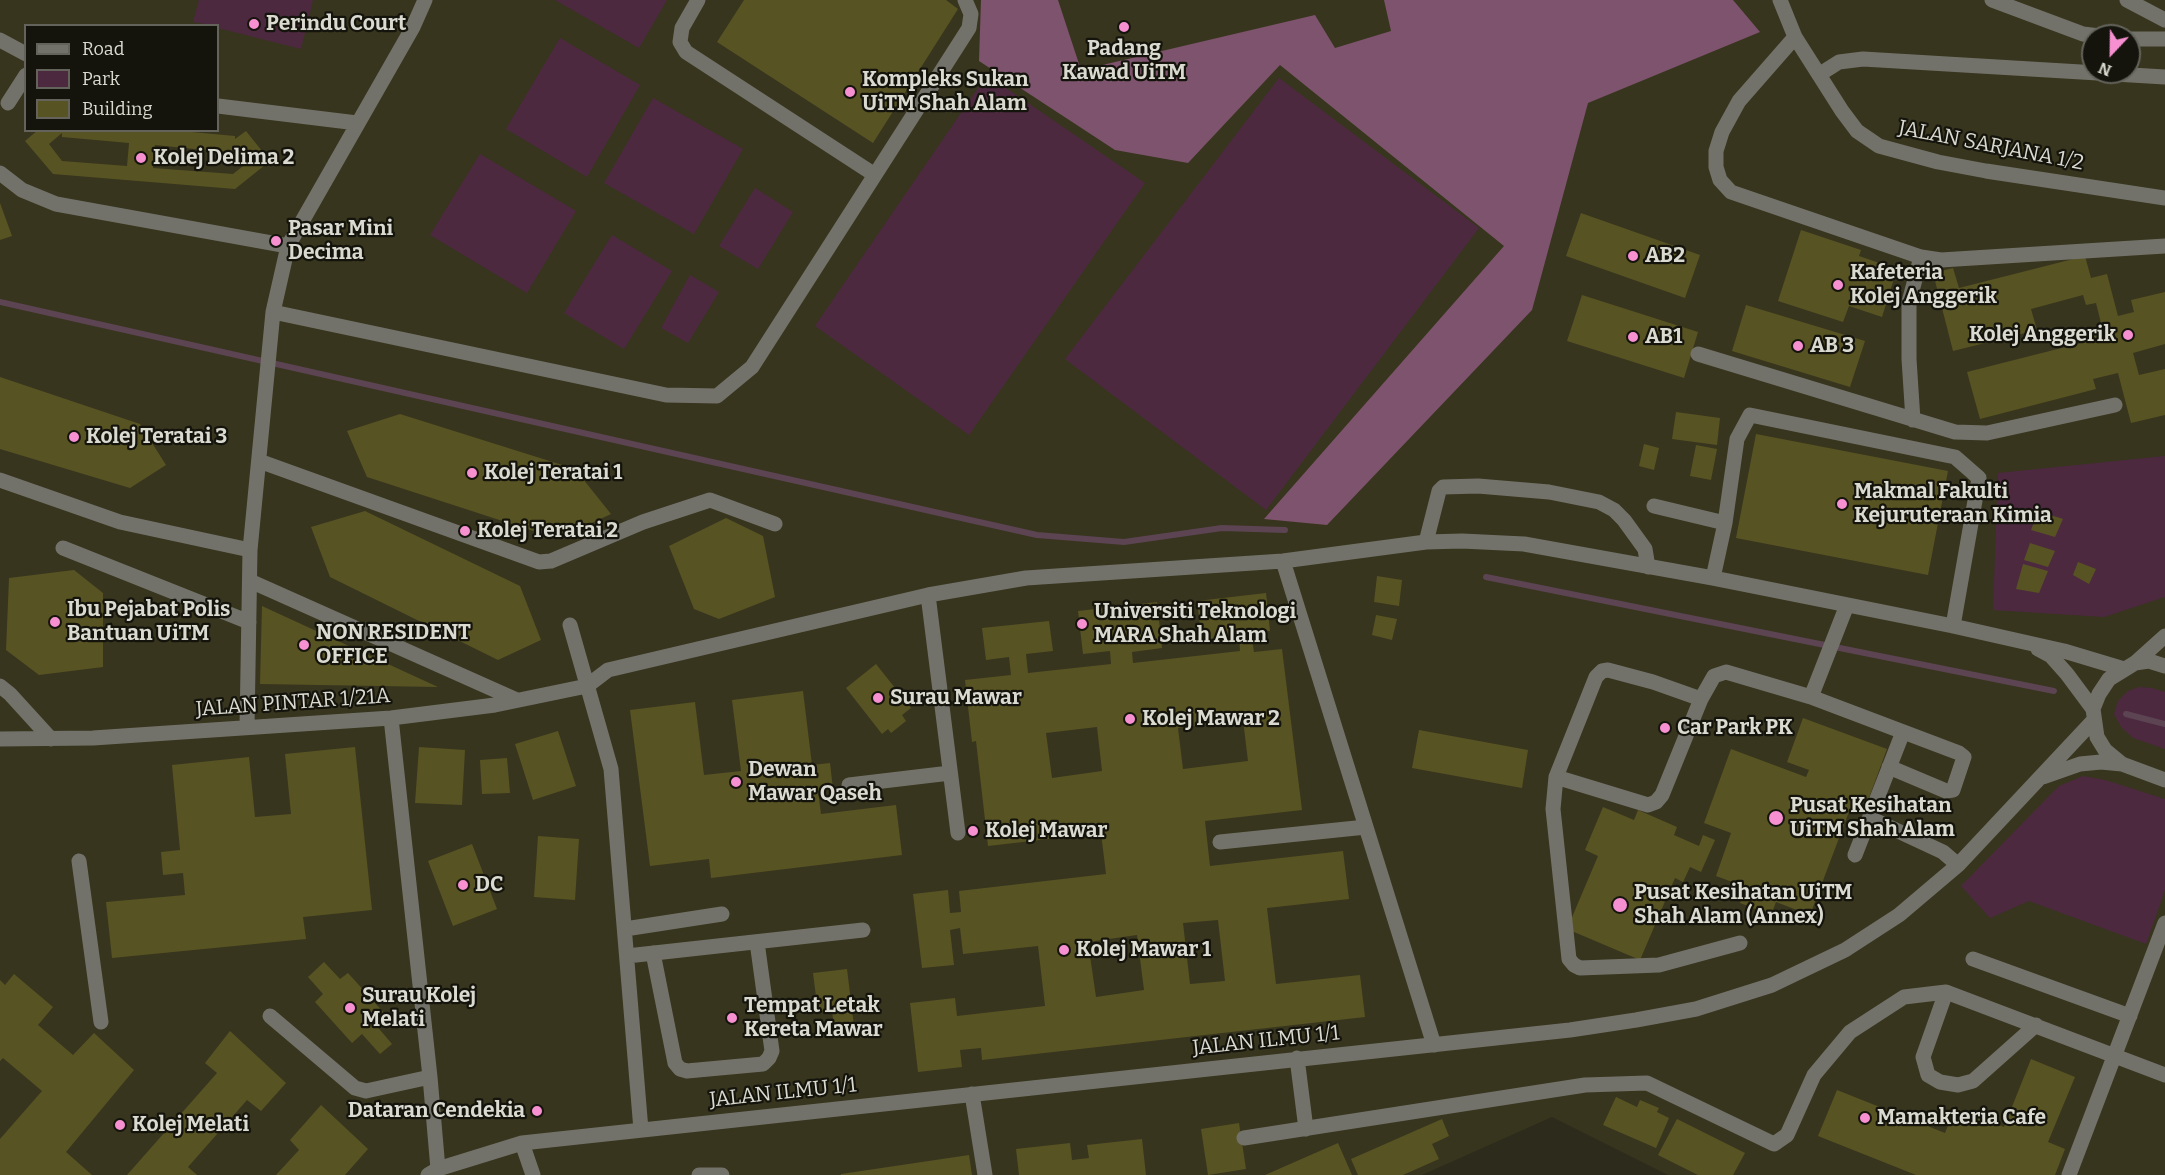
<!DOCTYPE html>
<style>
body{margin:0}
#map{position:relative;width:2165px;height:1175px;overflow:hidden;background:#2d2b1c;font-family:Bitter,serif}
canvas{display:block}
.legend{position:absolute;left:24px;top:24px;width:195px;height:108px;box-sizing:border-box;background:#14140d;border:2px solid #63635b;margin:0;padding:8px 10px;list-style:none;font-size:18px;color:#dadad0}
.legend li{display:flex;align-items:center;gap:12px;height:30px}
.legend b{width:30px;border:2px solid #63635b}
.north{position:absolute;left:2081px;top:24px;width:60px;height:60px;box-sizing:border-box;background:#14140d;border:2px solid #63635b;border-radius:50%;rotate:202deg;font-size:16px;font-weight:700;line-height:24px;text-align:center;color:#dadad0}
.north::after{content:'';display:block;margin:auto;width:21px;height:27px;background:#f690d0;clip-path:polygon(50% 0,100% 100%,50% 72%,0 100%)}
</style>
<div id="map">
<canvas width="2165" height="1175"></canvas>
<ul class="legend">
<li><b style="height:8px;background:#72726a"></b>Road</li>
<li><b style="height:16px;background:#4d2940"></b>Park</li>
<li><b style="height:16px;background:#585323"></b>Building</li>
</ul>
<div class="north">N</div>
</div>
<script>
const ctx = document.querySelector('canvas').getContext('2d');
ctx.lineJoin = 'round';
function fillPath(path, color) {
  ctx.fillStyle = color;
  ctx.fill(path, 'evenodd');
}
function shape(rows) {
  const path = new Path2D();
  for (const r of rows) {
    path.moveTo(r[0], r[1]);
    for (let i = 2; i < r.length; i += 2) path.lineTo(r[i], r[i + 1]);
  }
  return path;
}
function stroke(path, color, width, dash) {
  ctx.strokeStyle = color;
  ctx.lineWidth = width;
  ctx.lineCap = dash ? 'butt' : 'round';
  ctx.setLineDash(dash || []);
  ctx.stroke(path);
}
function label(font, color, halo, rows, align = 'center') {
  ctx.font = font + ' Bitter,serif';
  ctx.lineWidth = 4.5;
  ctx.setLineDash([]);
  ctx.textBaseline = 'middle';
  ctx.strokeStyle = halo;
  ctx.fillStyle = color;
  for (const [text, x, y, turn = 0] of rows) {
    ctx.save();
    ctx.translate(x, y);
    ctx.rotate((+turn || 0) * Math.PI / 180);
    ctx.textAlign = isNaN(turn) ? turn : align;
    if (halo) ctx.strokeText(text, 0, 0);
    ctx.fillText(text, 0, 0);
    ctx.restore();
  }
}
const built = shape([
 [0,0,2165,0,2165,1175,1668,1175,1552,1117,1422,1175,0,1175],
 [26,26,218,26,218,130,26,130],
 [2093,36,2129,36,2129,72,2093,72]
]);
const green = shape([
 [199,0,313,0,301,49,218,28,218,26,193,22],
 [555,0,667,0,639,48],
 [560,38,640,85,587,177,506,129],
 [987,75,1145,183,969,435,815,326],
 [1279,78,1479,228,1266,510,1065,359],
 [653,98,743,149,694,234,604,183],
 [480,154,576,211,527,293,430,235],
 [755,188,793,212,758,269,719,246],
 [612,235,672,271,624,349,564,313],
 [690,275,719,292,688,343,661,328],
 [2165,456,2165,597,2104,617,1993,610,1998,473],
 [2139,687,2152,688,2165,692,2165,749,2133,738,2121,727,2114,714,2118,701,2128,691],
 [2083,776,2105,780,2165,799,2165,890,2146,944,2029,901,1990,918,1961,886,2059,786]
]);
const forest = shape([
 [981,0,1058,0,1081,70,1315,15,1335,48,1391,31,1384,0,1733,0,1760,32,1588,103,1532,310,1327,525,1264,519,1504,246,1280,65,1188,163,1115,150,979,61]
]);
const stream = shape([
 [0,302,1037,535,1124,542,1222,528,1285,530],
 [1486,577,2054,691],
 [2126,714,2165,724]
]);
const building = shape([
 [744,0,946,0,958,9,873,143,717,42],
 [38,130,170,130,235,136,235,139,246,131,270,161,235,189,53,174,25,141],
 [62,133,62,137,129,143,127,166,62,161,49,144],
 [155,145,234,153,237,150,247,163,233,174,153,168],
 [0,203,12,236,0,240],
 [1581,213,1700,255,1685,298,1566,256],
 [1801,230,1861,250,1859,256,1897,269,1882,317,1849,306,1843,322,1778,301],
 [2085,256,2091,278,2107,274,2118,316,2134,312,2131,300,2165,292,2165,344,2133,353,2139,375,2165,369,2165,415,2131,423,2118,373,2093,379,2096,389,1980,419,1967,372,2093,340,2090,329,2102,327,2096,303,2086,305,2083,295,2031,309,2037,330,1953,351,1933,273,1953,268,1959,288],
 [1582,295,1698,332,1684,378,1567,341],
 [1746,305,1865,341,1850,387,1732,351],
 [0,377,140,424,166,465,130,488,0,449],
 [1676,412,1720,418,1717,445,1672,439],
 [400,414,575,469,611,514,558,539,367,477,347,431],
 [1756,434,1948,471,1928,575,1736,538],
 [1644,444,1659,448,1654,470,1639,466],
 [1696,445,1717,449,1711,480,1690,476],
 [365,511,520,586,541,640,498,660,330,577,311,527],
 [2038,511,2063,519,2055,537,2031,530],
 [726,518,763,536,775,597,719,619,694,609,669,546],
 [2030,543,2055,551,2048,567,2024,560],
 [2078,562,2096,569,2089,584,2073,575],
 [2023,564,2048,571,2039,593,2016,589],
 [74,570,103,593,103,667,39,675,6,650,9,578],
 [1377,576,1402,580,1399,606,1374,602],
 [1266,593,1270,631,1251,633,1254,652,1282,649,1302,810,1205,821,1210,866,1343,851,1349,899,1267,908,1276,984,1360,975,1365,1017,982,1060,981,1048,960,1050,962,1067,918,1072,910,1003,955,998,957,1016,1045,1006,1038,946,963,954,960,928,950,930,954,965,922,968,913,894,948,890,950,913,961,912,959,891,1106,874,1101,833,988,846,976,741,972,742,965,680,1011,675,1009,657,986,660,982,628,1049,621,1053,651,1026,654,1028,673,1111,664,1110,651,1083,654,1078,611,1157,602,1162,648,1132,652,1133,663,1240,651,1239,637,1202,642,1197,601],
 [1243,720,1248,761,1183,769,1178,728],
 [1097,727,1102,771,1052,778,1046,733],
 [1218,920,1225,981,1190,984,1183,923],
 [1137,935,1144,990,1096,997,1088,942],
 [262,606,438,687,260,684],
 [1376,615,1397,619,1392,640,1372,635],
 [876,664,911,708,902,715,906,721,891,733,888,729,882,734,846,688],
 [803,691,812,765,830,763,833,789,818,791,821,814,896,805,902,855,711,878,709,859,650,866,630,710,695,702,704,775,741,771,732,700],
 [1803,718,1887,749,1863,814,1850,809,1810,915,1776,902,1771,915,1740,903,1746,887,1716,876,1731,833,1704,823,1731,749,1806,777,1809,770,1787,762],
 [1419,730,1528,750,1522,788,1412,768],
 [558,731,576,786,533,800,515,744],
 [355,747,372,910,303,917,306,939,112,958,106,902,185,895,183,873,163,875,161,852,180,850,172,765,249,757,255,817,291,814,285,754],
 [419,747,465,750,462,805,415,803],
 [507,758,510,793,482,794,480,760],
 [1603,807,1634,820,1638,810,1677,827,1674,835,1699,846,1703,835,1715,840,1701,872,1690,867,1683,882,1675,878,1640,960,1567,929,1598,856,1585,850],
 [538,836,579,839,575,900,534,897],
 [472,844,497,909,453,926,428,861],
 [324,962,340,979,348,973,385,1014,375,1024,392,1044,380,1054,362,1034,352,1043,315,1002,323,994,308,977],
 [847,969,854,1026,834,1028,832,1010,818,1012,813,973],
 [14,974,53,1007,38,1025,73,1055,94,1033,134,1070,66,1152,92,1175,0,1175,0,1139,42,1091,3,1058,0,1061,0,980,5,985],
 [230,1031,286,1083,261,1111,247,1100,188,1167,197,1175,127,1175,217,1073,205,1063],
 [2031,1059,2075,1077,2048,1142,2065,1149,2055,1175,1916,1175,1818,1136,1837,1090,1945,1133,1955,1108,2004,1127],
 [1616,1097,1637,1107,1640,1100,1659,1108,1657,1112,1669,1118,1656,1148,1603,1125],
 [321,1105,368,1149,345,1175,276,1175,299,1150,290,1140],
 [1442,1119,1449,1136,1432,1144,1439,1159,1403,1175,1358,1175,1351,1159],
 [1677,1119,1745,1153,1733,1175,1698,1175,1658,1155],
 [1239,1123,1246,1169,1208,1175,1201,1129],
 [1142,1139,1146,1175,1019,1175,1016,1149,1070,1143,1072,1160,1089,1158,1087,1145],
 [1338,1143,1352,1175,1265,1175],
 [969,1155,972,1175,841,1175,841,1174]
]);
const minor = shape([
 [698,0,682,28,680,42,686,52,875,175],
 [1780,0,1795,37,1842,111,1857,131,1879,146,1938,162,1986,171,2165,198],
 [1992,0,2083,34,2099,36],
 [2127,0,2165,20],
 [1795,37,1739,101,1722,132,1716,151,1716,167,1720,180,1731,192,1921,257,1941,260,2165,246],
 [2129,39,2165,39],
 [0,40,26,54],
 [1820,74,1839,62,1863,59,2165,77],
 [8,103,26,75],
 [218,106,357,123],
 [0,173,22,190,56,204,288,246],
 [273,312,666,395,717,396,752,367,969,28,971,14,965,0],
 [1698,354,1955,432,1987,433,2115,405],
 [1913,420,1909,359,1909,302,1921,257],
 [259,461,539,562,551,561,643,522,710,500,775,524],
 [0,480,120,522,250,550],
 [1654,506,1725,523],
 [1426,542,1439,491,1443,487,1478,486,1549,492,1599,502,1614,510,1624,520,1645,549,1648,567],
 [63,548,249,622],
 [1283,561,1434,1045],
 [1713,578,1725,523,1737,439,1750,415,1955,457,1979,478,1953,626],
 [250,581,517,700],
 [928,595,958,833],
 [1847,605,1811,697,1959,753,1964,757,1953,790,1946,791,1889,767],
 [570,625,611,769,641,1130],
 [2165,636,2135,663,2109,679,2099,694,2093,709,2097,737,2105,750,2122,764,2165,780],
 [2038,649,2051,656,2067,674,2093,709],
 [2135,663,2149,661,2165,666],
 [0,686,10,694,51,739],
 [1701,699,1653,682,1608,670,1602,671,1596,677,1556,777,1553,809,1569,959,1574,965,1580,968,1659,965,1740,943],
 [391,718,430,1077,438,1169],
 [247,727,250,550,273,312,288,246,413,27,425,0],
 [0,739,93,738,391,718,495,705,587,686,608,670,928,595,1026,578,1283,561,1426,542,1462,541,1524,544,1713,578,1953,626,2064,651,2124,669],
 [1556,777,1648,805,1656,802,1662,795,1701,699,1714,676,1726,672,1811,697],
 [2043,777,2080,764,2101,762,2122,764],
 [849,785,950,773],
 [1870,818,1943,852,1958,865],
 [1220,842,1366,827],
 [1855,855,1903,732],
 [79,861,101,1022],
 [625,929,722,914],
 [653,953,675,1063,680,1069,687,1071,763,1064,769,1058,772,1051,757,942],
 [627,956,863,930],
 [1973,959,2130,1016],
 [1946,992,1923,1057,1928,1075,1940,1082,1958,1085,1973,1081,2036,1025],
 [270,1016,355,1088,366,1091,430,1077],
 [1297,1058,1306,1129],
 [972,1094,985,1175],
 [1244,1138,1585,1085,1647,1083,1774,1144,1787,1135,1814,1075,1850,1032,1904,997,1946,992,2165,1075],
 [522,1143,533,1175],
 [428,1175,438,1169,522,1143,1570,1030,1636,1020,1696,1009,1772,985,1845,950,1899,915,1958,865,2094,720],
 [699,1175,722,1175],
 [2069,1175,2165,923]
]);
const markers = [
 [254,24,6,"#f690d0"],
 [1124,27,6,"#f690d0"],
 [850,92,6,"#f690d0"],
 [141,158,6,"#f690d0"],
 [276,241,6,"#f690d0"],
 [1633,256,6,"#f690d0"],
 [1838,285,6,"#f690d0"],
 [2128,335,6,"#f690d0"],
 [1633,337,6,"#f690d0"],
 [1798,346,6,"#f690d0"],
 [74,437,6,"#f690d0"],
 [472,473,6,"#f690d0"],
 [1842,504,6,"#f690d0"],
 [465,531,6,"#f690d0"],
 [55,622,6,"#f690d0"],
 [1082,624,6,"#f690d0"],
 [304,645,6,"#f690d0"],
 [878,698,6,"#f690d0"],
 [1130,719,6,"#f690d0"],
 [1665,728,6,"#f690d0"],
 [736,782,6,"#f690d0"],
 [1776,818,8,"#f690d0"],
 [973,831,6,"#f690d0"],
 [463,885,6,"#f690d0"],
 [1620,905,8,"#f690d0"],
 [1064,950,6,"#f690d0"],
 [350,1008,6,"#f690d0"],
 [732,1018,6,"#f690d0"],
 [537,1111,6,"#f690d0"],
 [1865,1118,6,"#f690d0"],
 [120,1125,6,"#f690d0"]
];
const poiNames = [
 ["Perindu Court",266,24],
 ["Padang",1124,49,"center"],
 ["Kawad UiTM",1124,73,"center"],
 ["Kompleks Sukan",862,80],
 ["UiTM Shah Alam",862,104],
 ["Kolej Delima 2",153,158],
 ["Pasar Mini",288,229],
 ["Decima",288,253],
 ["AB2",1645,256],
 ["Kafeteria",1850,273],
 ["Kolej Anggerik",1850,297],
 ["Kolej Anggerik",2116,335,"right"],
 ["AB1",1645,337],
 ["AB 3",1810,346],
 ["Kolej Teratai 3",86,437],
 ["Kolej Teratai 1",484,473],
 ["Makmal Fakulti",1854,492],
 ["Kejuruteraan Kimia",1854,516],
 ["Kolej Teratai 2",477,531],
 ["Ibu Pejabat Polis",67,610],
 ["Bantuan UiTM",67,634],
 ["Universiti Teknologi",1094,612],
 ["MARA Shah Alam",1094,636],
 ["NON RESIDENT",316,633],
 ["OFFICE",316,657],
 ["Surau Mawar",890,698],
 ["Kolej Mawar 2",1142,719],
 ["Car Park PK",1677,728],
 ["Dewan",748,770],
 ["Mawar Qaseh",748,794],
 ["Pusat Kesihatan",1790,806],
 ["UiTM Shah Alam",1790,830],
 ["Kolej Mawar",985,831],
 ["DC",475,885],
 ["Pusat Kesihatan UiTM",1634,893],
 ["Shah Alam (Annex)",1634,917],
 ["Kolej Mawar 1",1076,950],
 ["Surau Kolej",362,996],
 ["Melati",362,1020],
 ["Tempat Letak",744,1006],
 ["Kereta Mawar",744,1030],
 ["Dataran Cendekia",525,1111,"right"],
 ["Mamakteria Cafe",1877,1118],
 ["Kolej Melati",132,1125]
];
const streetNames = [
 ["JALAN SARJANA 1/2",1991,146,11],
 ["JALAN PINTAR 1/21A",293,703,-4],
 ["JALAN ILMU 1/1",1266,1041,-6],
 ["JALAN ILMU 1/1",783,1093,-6]
];
fillPath(built, '#37351e');
fillPath(green, '#4d2940');
fillPath(forest, '#7e536d');
stroke(stream, '#5c4452', 6);
fillPath(building, '#585323');
stroke(minor, '#72726a', 15);
for (const [x, y, r, color] of markers) {
  const dot = new Path2D();
  dot.arc(x, y, r, 0, 2 * Math.PI);
  ctx.fillStyle = color;
  ctx.fill(dot);
  stroke(dot, '#14140d', 2);
}
label('bold 21px', '#dadad0', '#14140d', poiNames, 'left');
label('21px', '#dadad0', '#14140d', streetNames);
</script>
